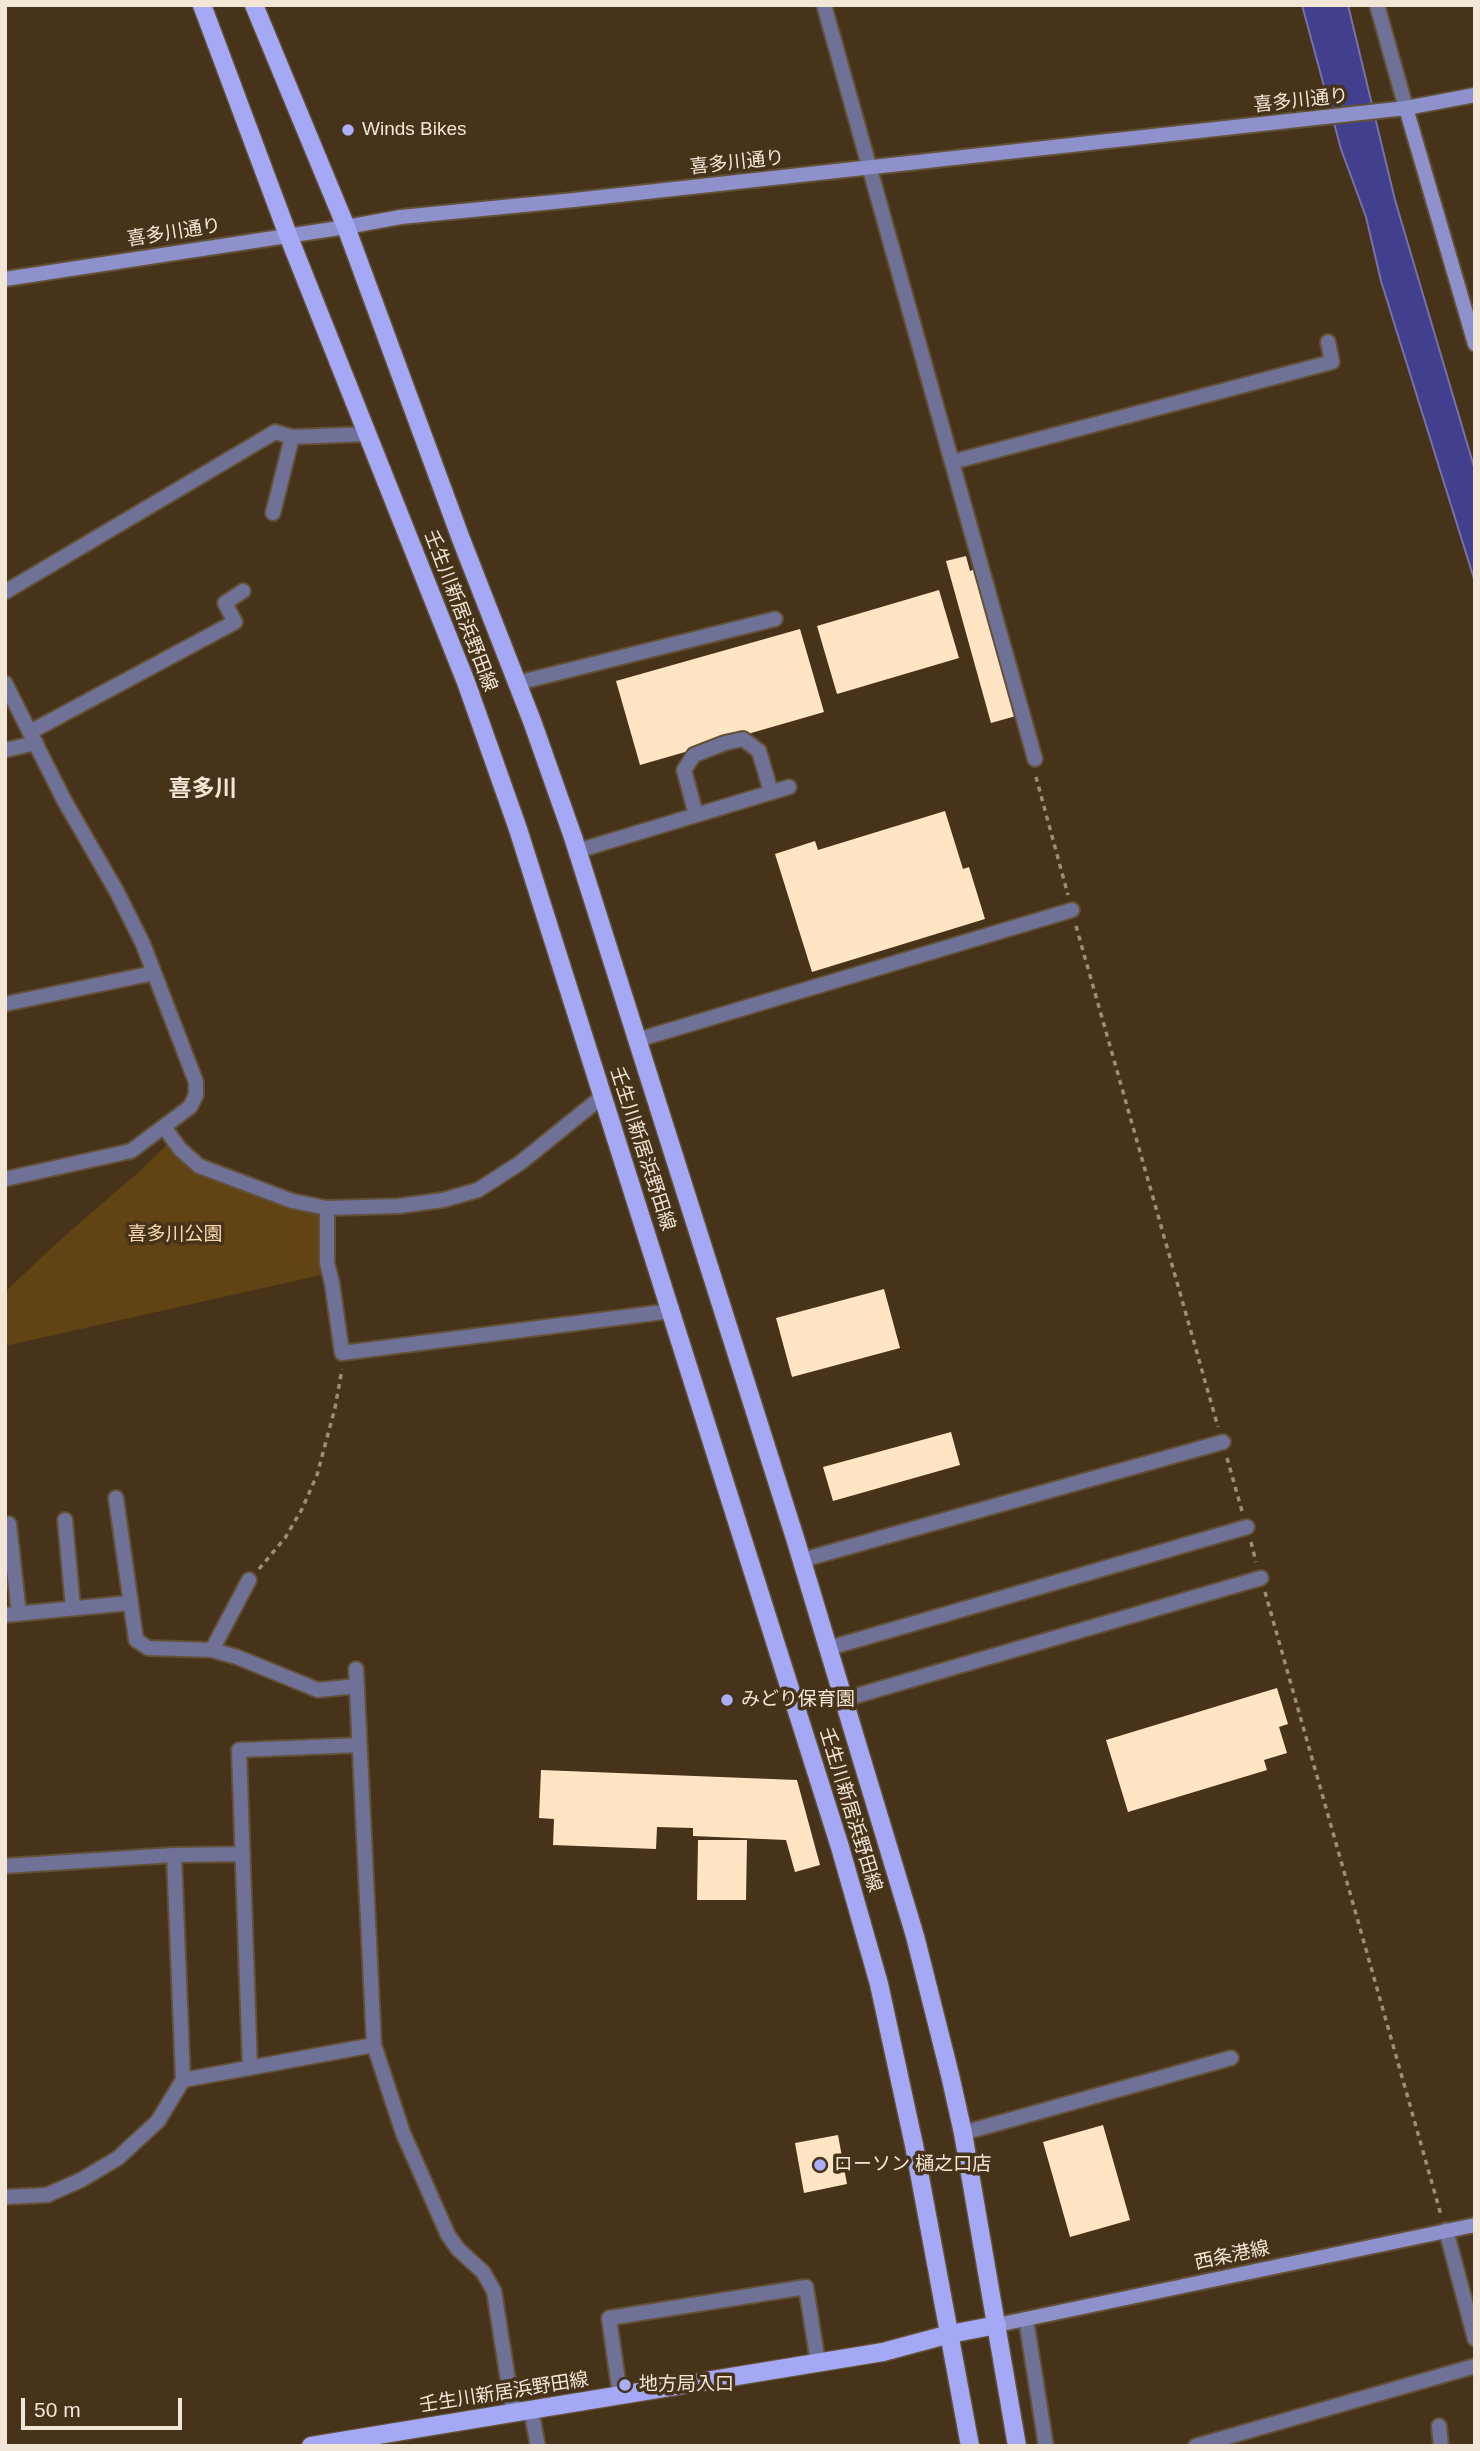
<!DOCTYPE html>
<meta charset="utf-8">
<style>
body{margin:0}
#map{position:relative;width:1480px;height:2451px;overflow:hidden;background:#473319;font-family:Helvetica,sans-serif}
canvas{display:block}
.frame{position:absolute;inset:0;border:7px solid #f2e6d6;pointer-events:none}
.scale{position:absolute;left:21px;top:2398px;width:161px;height:32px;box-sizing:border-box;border:4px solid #f2e6d6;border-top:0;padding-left:9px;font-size:21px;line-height:24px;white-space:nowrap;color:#f2e6d6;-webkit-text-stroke:5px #473319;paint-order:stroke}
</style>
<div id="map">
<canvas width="1480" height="2451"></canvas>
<div class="frame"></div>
<div class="scale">50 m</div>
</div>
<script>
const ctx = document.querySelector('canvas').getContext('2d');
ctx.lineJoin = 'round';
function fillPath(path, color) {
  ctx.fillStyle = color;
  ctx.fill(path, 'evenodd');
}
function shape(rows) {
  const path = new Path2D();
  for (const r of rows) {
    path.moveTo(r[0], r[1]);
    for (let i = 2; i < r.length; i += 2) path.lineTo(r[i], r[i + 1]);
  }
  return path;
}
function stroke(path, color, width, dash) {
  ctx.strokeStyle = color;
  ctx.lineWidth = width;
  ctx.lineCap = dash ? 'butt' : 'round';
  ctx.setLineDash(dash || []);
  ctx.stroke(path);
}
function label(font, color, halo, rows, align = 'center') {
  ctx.font = font + ' Helvetica,"Noto Sans JP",sans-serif';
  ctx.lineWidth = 7;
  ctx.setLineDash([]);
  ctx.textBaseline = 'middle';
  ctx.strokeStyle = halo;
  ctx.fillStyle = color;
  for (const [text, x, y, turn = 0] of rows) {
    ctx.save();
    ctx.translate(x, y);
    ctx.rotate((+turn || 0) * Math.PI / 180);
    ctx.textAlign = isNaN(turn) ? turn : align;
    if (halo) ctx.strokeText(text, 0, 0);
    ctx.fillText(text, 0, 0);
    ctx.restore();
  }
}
const green = shape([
 [173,1139,200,1166,327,1208,330,1273,5,1346,5,1292,60,1240,141,1170]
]);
const water = shape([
 [1302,5,1348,5,1395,200,1475,470,1475,582,1381,281,1366,217,1341,149,1302,5]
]);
const building = shape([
 [966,556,970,571,975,569,1016,716,991,723,946,561],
 [939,590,959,658,837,694,817,626],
 [800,629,824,712,640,765,616,681],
 [945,811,963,869,969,867,985,919,812,972,775,854,815,841,818,850],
 [884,1289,900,1348,792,1377,776,1318],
 [951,1432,960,1465,833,1501,823,1467],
 [1277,1688,1288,1724,1279,1727,1287,1753,1264,1760,1267,1770,1128,1812,1106,1740],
 [541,1770,797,1780,820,1865,795,1872,786,1840,693,1836,693,1828,657,1827,656,1849,553,1845,554,1819,539,1818],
 [698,1840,747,1840,746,1900,697,1900],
 [1103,2125,1130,2220,1070,2237,1043,2142],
 [838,2135,847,2184,804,2193,795,2143]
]);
const path = shape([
 [1036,777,1068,895],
 [1076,926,1218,1427],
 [1227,1458,1242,1511],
 [1251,1542,1256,1562],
 [259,1569,285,1538,302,1509,317,1475,335,1408,342,1369],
 [1265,1592,1441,2215]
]);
const street = shape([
 [824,5,1035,759],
 [1377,5,1406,108],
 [952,462,1332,362,1328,342],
 [273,513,292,437],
 [5,592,275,432,292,437,368,434],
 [5,683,64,800,117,892,143,944,196,1082,196,1095,190,1107,131,1151,5,1179],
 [517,683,775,619],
 [30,732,235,622,225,603,243,591],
 [5,750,36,743],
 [696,815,684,770,694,755,725,743,743,739,759,751,771,792],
 [577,851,789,787],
 [5,1004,154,973],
 [637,1040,1072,910],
 [164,1127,180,1149,199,1166,292,1201,327,1208,399,1206,443,1200,478,1190,520,1163,603,1096],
 [327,1208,327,1263,332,1283,342,1353,671,1311],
 [116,1498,136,1640,148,1648,212,1650,237,1657,318,1690,357,1686],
 [65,1520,73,1608],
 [9,1524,19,1614],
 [802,1560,1223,1442],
 [5,1615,129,1603],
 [829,1648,1247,1527],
 [212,1650,249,1580],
 [356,1669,374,2045,403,2133,448,2235,458,2249,483,2272,494,2291,513,2412],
 [845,1699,1261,1578],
 [243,1854,174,1855,183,2080,374,2045],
 [5,1866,174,1855],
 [250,2068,239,1750,360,1745],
 [963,2133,1231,2058],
 [5,2197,47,2195,81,2180,118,2158,158,2121,183,2080],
 [1446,2230,1475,2339],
 [1026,2319,1046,2446],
 [620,2395,609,2318,806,2287,818,2363],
 [531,2410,538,2446],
 [1439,2426,1441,2446],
 [1196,2446,1475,2366]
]);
const secondary = shape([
 [1406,108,1475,344],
 [5,279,346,227,401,217,574,200,1406,108,1475,95],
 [997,2325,1475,2225]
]);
const primary = shape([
 [202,5,288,235,466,682,518,829,840,1847,879,1984,914,2145,970,2446],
 [254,5,346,227,461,539,532,721,573,837,795,1538,915,1936,950,2075,963,2133,1017,2446],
 [311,2446,883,2352,950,2334,997,2325]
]);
const markers = [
 [348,130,7,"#abaffb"],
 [727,1700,7,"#abaffb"],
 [820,2165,7,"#abaffb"],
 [625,2385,7,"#abaffb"]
];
const streetNames = [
 ["喜多川通り",1301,101,-6],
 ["喜多川通り",737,163,-6],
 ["喜多川通り",174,233,-9],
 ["壬生川新居浜野田線",460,611,69],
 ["壬生川新居浜野田線",642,1149,72],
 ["壬生川新居浜野田線",850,1810,73],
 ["西条港線",1232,2256,-12],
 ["壬生川新居浜野田線",504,2393,-9]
];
const poiNames = [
 ["Winds Bikes",362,130],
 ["みどり保育園",741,1700],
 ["ローソン 樋之口店",834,2165],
 ["地方局入口",639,2385]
];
const parkNames = [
 ["喜多川公園",175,1235]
];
const quarterNames = [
 ["喜多川",203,790]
];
fillPath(green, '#614314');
fillPath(water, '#423f8f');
stroke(water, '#7771a4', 2);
fillPath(building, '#ffe5c4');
stroke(street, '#625037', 18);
stroke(secondary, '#625037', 18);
stroke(primary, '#625037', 21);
stroke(path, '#9d8d78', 3.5, [5, 5]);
stroke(street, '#6f7197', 14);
stroke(secondary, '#8e91cc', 14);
stroke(primary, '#a5a9f5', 18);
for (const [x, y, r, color] of markers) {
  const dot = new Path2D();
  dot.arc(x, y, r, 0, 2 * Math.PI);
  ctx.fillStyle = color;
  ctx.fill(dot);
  stroke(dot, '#473319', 2.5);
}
label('19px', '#f2e6d6', '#473319', streetNames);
label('19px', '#f2e6d6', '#473319', poiNames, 'left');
label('19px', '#f7d8af', '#473319', parkNames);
label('bold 23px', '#f2e6d6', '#473319', quarterNames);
</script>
